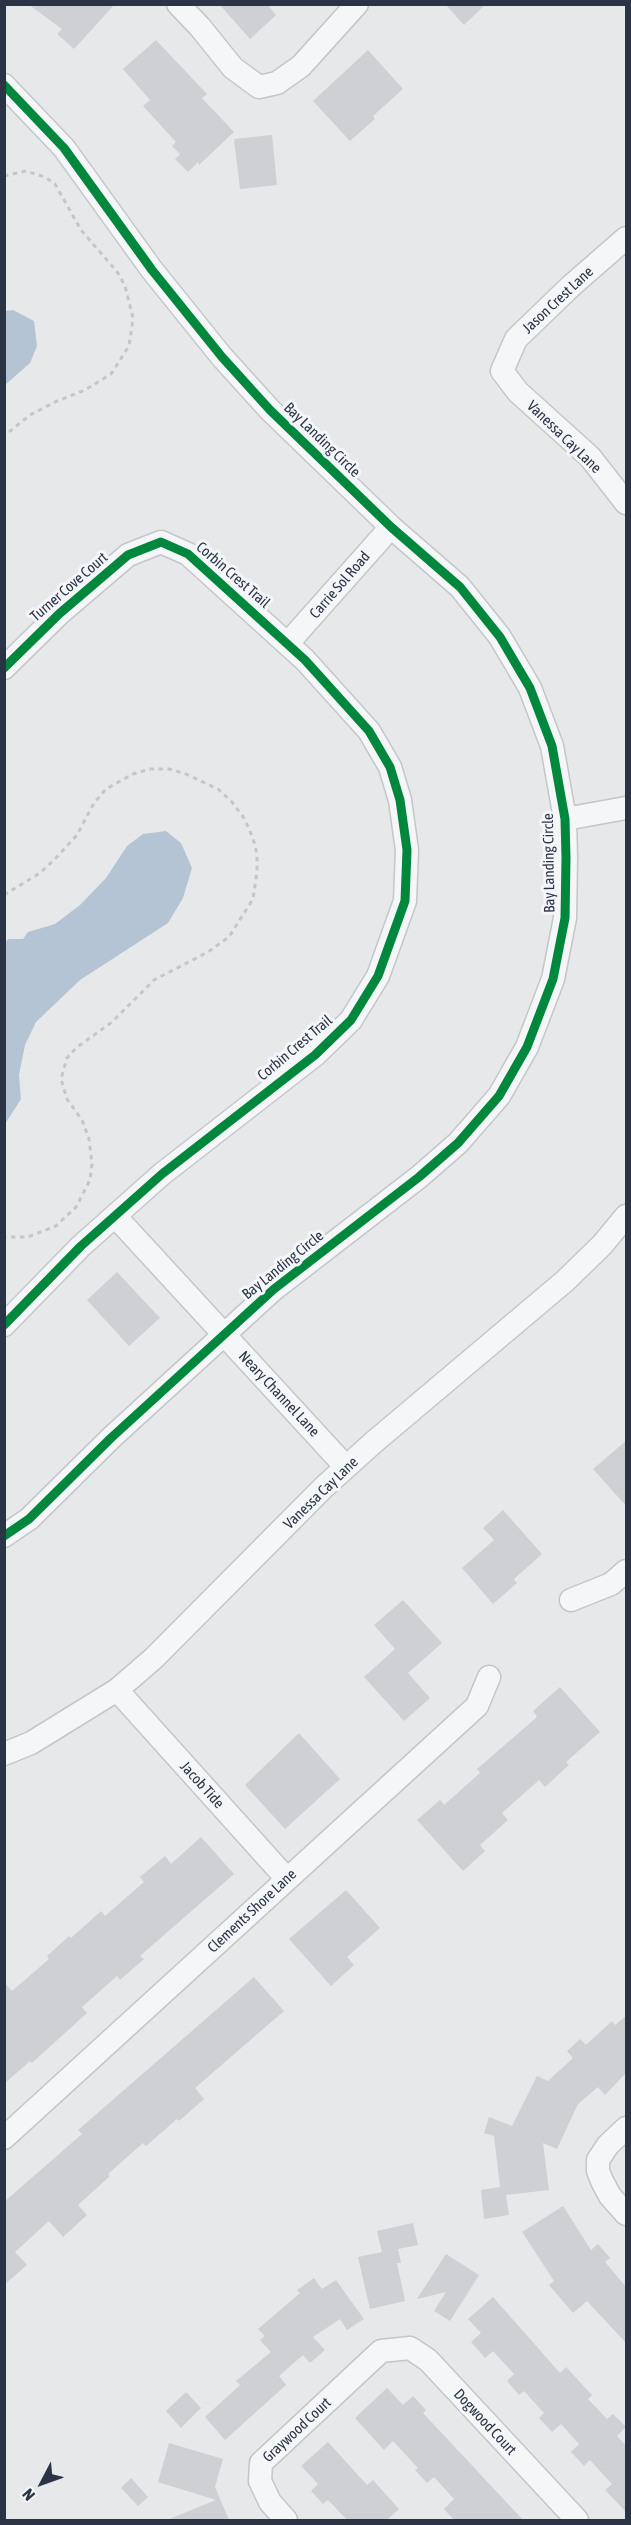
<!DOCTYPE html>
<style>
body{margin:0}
#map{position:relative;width:631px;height:2525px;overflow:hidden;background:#e6e8ea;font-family:"Asap Condensed",sans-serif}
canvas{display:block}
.frame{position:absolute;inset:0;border:6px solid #2b3445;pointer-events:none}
.north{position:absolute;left:12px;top:2453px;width:60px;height:60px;-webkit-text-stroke:4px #f4f6f9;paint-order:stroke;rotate:229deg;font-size:16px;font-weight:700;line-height:24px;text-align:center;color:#2b3445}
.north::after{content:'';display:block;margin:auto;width:21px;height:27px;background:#2b3445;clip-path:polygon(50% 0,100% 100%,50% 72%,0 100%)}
</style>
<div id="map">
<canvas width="631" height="2525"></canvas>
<div class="frame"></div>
<div class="north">N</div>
</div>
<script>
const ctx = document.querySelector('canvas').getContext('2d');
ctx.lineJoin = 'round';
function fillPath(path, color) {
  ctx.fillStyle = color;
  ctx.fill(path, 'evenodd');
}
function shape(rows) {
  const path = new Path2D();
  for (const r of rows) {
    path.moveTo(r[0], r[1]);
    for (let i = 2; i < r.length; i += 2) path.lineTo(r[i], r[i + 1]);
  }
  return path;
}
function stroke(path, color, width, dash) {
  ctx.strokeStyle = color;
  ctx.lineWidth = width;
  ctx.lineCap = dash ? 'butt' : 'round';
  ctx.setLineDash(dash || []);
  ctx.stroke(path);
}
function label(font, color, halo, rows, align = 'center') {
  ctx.font = font + ' "Asap Condensed",sans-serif';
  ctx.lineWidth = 6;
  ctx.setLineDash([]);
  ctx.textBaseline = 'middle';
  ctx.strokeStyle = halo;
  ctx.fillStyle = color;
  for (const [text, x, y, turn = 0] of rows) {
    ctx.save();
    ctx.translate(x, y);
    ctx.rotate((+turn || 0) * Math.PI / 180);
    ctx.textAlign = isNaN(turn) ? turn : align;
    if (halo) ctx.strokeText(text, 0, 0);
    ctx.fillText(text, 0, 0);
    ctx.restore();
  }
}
const water = shape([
 [13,310,34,321,37,346,30,363,5,385,5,311],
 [166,831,181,843,192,868,183,898,168,923,80,980,36,1022,25,1045,19,1075,21,1099,5,1124,5,943,8,939,23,939,28,932,55,924,80,905,106,878,127,846,143,834]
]);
const building = shape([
 [28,4,115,4,74,49,57,34,62,29],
 [219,4,267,4,276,15,250,39],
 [445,4,486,4,464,25],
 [156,40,207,94,202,98,234,132,199,165,198,162,188,172,175,159,180,154,172,146,176,142,143,106,150,100,123,69],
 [368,50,403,89,373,116,375,119,350,141,313,101],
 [272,135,277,185,240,189,234,139],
 [117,1272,160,1318,129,1346,87,1300],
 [627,1440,627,1507,593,1469],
 [503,1510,542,1554,514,1579,517,1583,493,1604,462,1568,494,1540,483,1528],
 [403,1600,442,1643,408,1673,430,1698,404,1721,364,1677,395,1649,374,1625],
 [560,1687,600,1732,566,1762,569,1765,545,1787,539,1780,502,1813,508,1820,480,1845,485,1851,463,1871,417,1820,440,1800,444,1805,480,1773,477,1769,537,1717,533,1711],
 [299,1733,340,1779,285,1829,245,1785],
 [201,1837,234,1874,140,1956,144,1959,120,1980,117,1976,82,2007,87,2013,32,2063,30,2061,4,2084,4,1982,12,1991,49,1959,47,1956,69,1936,71,1938,101,1911,105,1916,144,1882,140,1877,165,1856,171,1864],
 [346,1890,380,1928,347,1957,354,1965,331,1986,289,1939],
 [254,1977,284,2011,195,2088,204,2099,179,2121,177,2119,146,2146,143,2143,108,2174,110,2176,78,2205,87,2215,63,2237,49,2221,15,2252,27,2265,4,2285,4,2202,82,2134,78,2130],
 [627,2015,627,2072,605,2095,598,2087,578,2104,557,2149,543,2143,549,2190,506,2195,509,2215,484,2219,481,2190,500,2187,494,2136,484,2133,489,2117,512,2126,537,2076,548,2081,573,2058,567,2051,580,2039,586,2045,612,2021,615,2025],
 [563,2206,591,2250,598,2244,610,2258,605,2262,627,2288,627,2344,587,2301,573,2313,549,2285,554,2281,522,2232],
 [413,2223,418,2245,398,2249,401,2263,397,2263,405,2301,370,2309,358,2257,382,2252,377,2231],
 [446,2254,479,2275,450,2321,434,2311,446,2292,417,2299],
 [314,2278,322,2289,336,2280,364,2319,347,2330,340,2319,313,2337,325,2350,310,2363,303,2355,279,2376,286,2385,225,2440,205,2417,240,2385,236,2381,271,2352,260,2340,265,2336,258,2329,300,2293,297,2290],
 [493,2297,560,2373,566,2367,592,2395,588,2399,607,2419,613,2414,626,2427,617,2436,627,2447,627,2513,605,2490,612,2484,590,2460,584,2466,571,2452,579,2444,561,2424,552,2432,539,2418,544,2413,524,2391,519,2395,507,2381,514,2374,493,2351,485,2358,471,2342,481,2333,468,2319],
 [387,2388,403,2405,413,2396,426,2410,423,2413,523,2520,454,2520,444,2509,454,2499,434,2477,427,2483,415,2470,418,2468,393,2441,384,2450,355,2418],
 [186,2392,201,2408,181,2428,166,2411],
 [328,2442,367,2485,373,2480,399,2509,387,2520,347,2520,328,2500,323,2504,311,2491,318,2484,301,2466],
 [169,2443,223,2459,215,2487,229,2520,167,2520,216,2500,158,2482],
 [131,2478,148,2497,138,2506,121,2488]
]);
const path = shape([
 [4,176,26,171,45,177,55,184,81,230,118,273,125,286,133,318,129,346,111,374,85,390,55,402,30,415,4,436],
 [4,895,40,873,55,859,77,835,94,803,106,789,133,774,150,769,169,769,186,774,218,789,232,802,244,818,253,838,257,854,257,872,253,899,229,937,208,952,154,980,112,1022,76,1048,67,1058,61,1079,67,1099,82,1120,89,1139,92,1164,90,1180,76,1207,56,1226,28,1237,4,1237]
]);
const minor = shape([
 [178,4,200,27,233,68,259,87,277,83,301,66,357,4],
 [4,85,64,148,152,270,222,357,270,410,391,527,460,587,500,637,530,688,552,746,565,819,566,858,565,918,553,979,527,1047,499,1096,458,1143,419,1177,274,1289,111,1438,29,1519,4,1536],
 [626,238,571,286,516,339,502,371,518,392,590,457,626,503],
 [288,643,391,527],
 [4,668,59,614,128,555,161,542,188,554,305,660,369,731,390,767,400,800,407,850,405,901,378,976,351,1020,315,1055,162,1174,81,1246,4,1325],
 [565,819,626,808],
 [115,1216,346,1467],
 [571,1600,611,1584,626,1571],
 [117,1690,287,1879],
 [4,1754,31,1743,117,1690,154,1658,324,1487,374,1442,565,1281,602,1245,626,1216],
 [626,2128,608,2145,598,2160,598,2171,602,2181,610,2196,626,2214],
 [4,2138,477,1706,489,1677],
 [286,2520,270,2502,260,2481,261,2463,381,2351,410,2348,428,2360,577,2520]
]);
const cycleway = shape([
 [4,85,64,148,152,270,222,357,270,410,391,527,460,587,500,637,530,688,552,746,565,819,566,858,565,918,553,979,527,1047,499,1096,458,1143,419,1177,274,1289,111,1438,29,1519,4,1536],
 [4,668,59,614,128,555,161,542,188,554,305,660,369,731,390,767,400,800,407,850,405,901,378,976,351,1020,315,1055,162,1174,81,1246,4,1325]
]);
const streetNames = [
 ["Jason Crest Lane",558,300,-43],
 ["Vanessa Cay Lane",564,437,44],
 ["Bay Landing Circle",322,440,44],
 ["Corbin Crest Trail",233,575,41],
 ["Carrie Sol Road",340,585,-49],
 ["Turner Cove Court",69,587,-41],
 ["Bay Landing Circle",549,863,-91],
 ["Corbin Crest Trail",295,1048,-40],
 ["Bay Landing Circle",283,1265,-39],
 ["Neary Channel Lane",279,1394,47],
 ["Vanessa Cay Lane",321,1493,-44],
 ["Jacob Tide",202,1785,48],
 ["Clements Shore Lane",252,1911,-43],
 ["Dogwood Court",485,2422,47],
 ["Graywood Court",297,2430,-43]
];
fillPath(water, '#b4c4d5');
fillPath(building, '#ced0d3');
stroke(minor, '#c4c6c8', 25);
stroke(path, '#c5c6ca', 3, [4.5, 4.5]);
stroke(minor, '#f5f6f7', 22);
stroke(cycleway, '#00873e', 9);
label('15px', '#2b3445', '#f4f6f9', streetNames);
</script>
